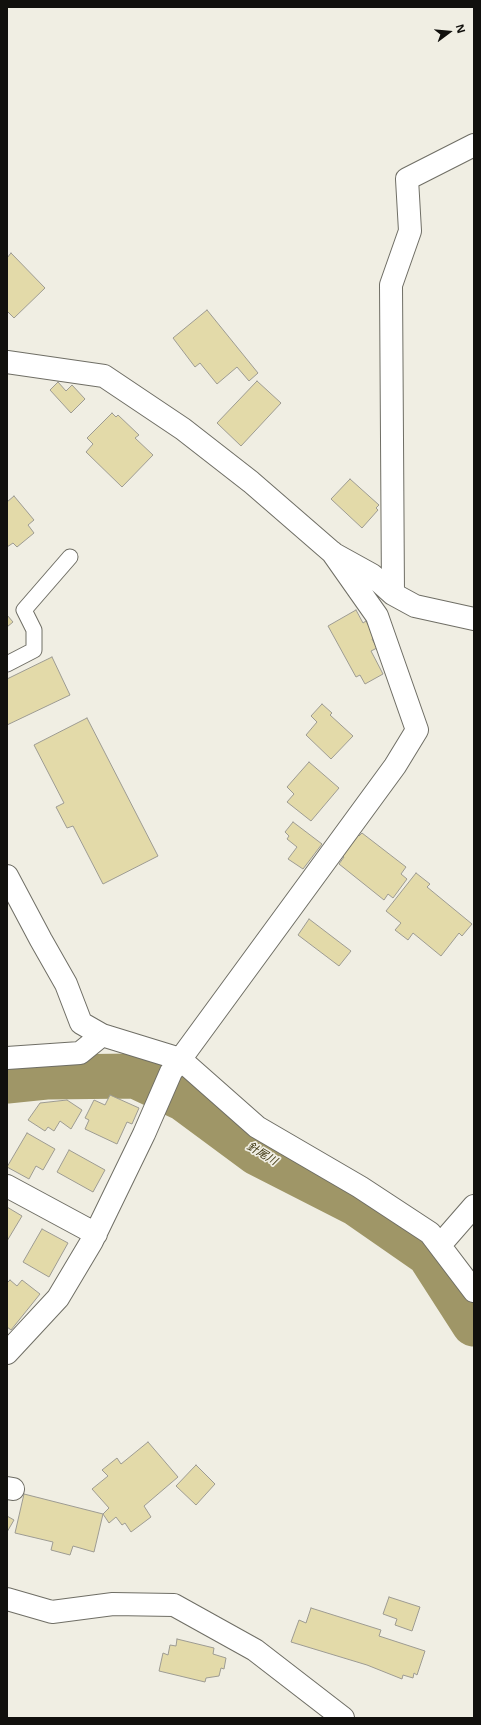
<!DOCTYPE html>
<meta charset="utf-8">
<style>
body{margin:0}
#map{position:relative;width:481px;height:1725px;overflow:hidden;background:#f0eee3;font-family:"Open Sans",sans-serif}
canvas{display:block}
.frame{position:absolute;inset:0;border:8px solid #11100d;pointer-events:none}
.north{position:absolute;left:429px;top:12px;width:40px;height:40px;-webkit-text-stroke:3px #f0eee3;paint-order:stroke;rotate:74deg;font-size:11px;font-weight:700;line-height:16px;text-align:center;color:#11100d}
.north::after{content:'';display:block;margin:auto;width:14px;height:18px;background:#11100d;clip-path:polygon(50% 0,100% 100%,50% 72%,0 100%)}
</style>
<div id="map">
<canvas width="481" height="1725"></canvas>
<div class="frame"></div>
<div class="north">N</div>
</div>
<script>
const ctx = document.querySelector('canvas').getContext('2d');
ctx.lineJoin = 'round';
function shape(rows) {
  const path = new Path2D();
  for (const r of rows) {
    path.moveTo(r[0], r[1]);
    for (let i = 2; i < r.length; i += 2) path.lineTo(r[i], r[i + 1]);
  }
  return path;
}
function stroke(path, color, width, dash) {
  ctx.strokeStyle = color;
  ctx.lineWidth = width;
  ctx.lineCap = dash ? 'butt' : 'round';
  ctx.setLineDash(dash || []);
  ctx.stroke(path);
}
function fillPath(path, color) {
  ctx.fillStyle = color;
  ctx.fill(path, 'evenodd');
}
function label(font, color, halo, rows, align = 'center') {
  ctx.font = font + ' "Open Sans","Noto Sans JP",sans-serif';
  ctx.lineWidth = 3.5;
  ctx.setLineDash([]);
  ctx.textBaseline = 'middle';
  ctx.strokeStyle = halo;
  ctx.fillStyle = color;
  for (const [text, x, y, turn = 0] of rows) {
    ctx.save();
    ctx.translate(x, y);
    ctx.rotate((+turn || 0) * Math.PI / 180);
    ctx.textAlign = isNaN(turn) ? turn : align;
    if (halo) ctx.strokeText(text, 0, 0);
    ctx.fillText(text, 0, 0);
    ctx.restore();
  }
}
const river = shape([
 [7,1081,46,1077,135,1076,184,1099,257,1153,357,1204,429,1254,474,1324]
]);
const building = shape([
 [11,253,45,288,14,318,7,311,7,258,11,253],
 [207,310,258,373,249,381,237,367,217,384,200,363,195,367,173,338,207,310],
 [257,381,281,403,241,446,217,423,257,381],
 [58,382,66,391,72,385,85,399,71,413,50,390,58,382],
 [112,413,116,417,118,415,139,435,135,438,153,455,122,487,86,452,93,444,87,438,112,413],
 [350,479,379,505,376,508,378,510,362,528,331,499,350,479],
 [14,496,34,520,28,525,34,533,17,547,13,543,7,547,7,502,14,496],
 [356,610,363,623,366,621,375,638,372,639,377,648,371,651,383,674,365,684,360,675,356,677,328,626,356,610],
 [7,615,13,622,7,627,7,615],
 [52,657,70,695,7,725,7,679,52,657],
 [322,704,332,713,330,715,353,736,331,759,306,735,317,722,311,716,322,704],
 [87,718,158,856,103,884,73,826,67,828,56,807,64,803,34,745,87,718],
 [309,762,339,788,311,821,287,802,294,794,287,787,309,762],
 [293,822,322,844,303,869,288,859,297,847,287,839,289,836,285,832,293,822],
 [356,833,359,836,362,833,406,867,401,874,407,879,393,898,388,894,384,900,339,864,344,857,340,854,356,833],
 [416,873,430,884,427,887,472,924,462,936,459,933,441,956,413,933,408,940,395,930,401,923,386,911,416,873],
 [309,919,351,951,339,966,298,935,309,919],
 [110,1095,139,1108,132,1124,127,1122,117,1144,85,1129,89,1120,85,1118,94,1100,105,1105,110,1095],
 [67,1100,82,1110,71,1129,60,1121,54,1131,48,1127,45,1131,28,1120,40,1103,67,1100],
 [27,1133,55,1149,43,1170,36,1166,29,1179,7,1167,27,1133],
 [69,1150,105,1170,93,1192,57,1172,69,1150],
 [7,1207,22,1216,7,1241,7,1207],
 [42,1229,68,1243,49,1277,23,1262,42,1229],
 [10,1280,17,1286,22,1280,40,1294,11,1330,7,1327,7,1283,10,1280],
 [148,1442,178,1477,144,1506,151,1517,131,1532,125,1523,122,1525,116,1517,109,1523,103,1514,109,1508,92,1489,108,1476,102,1470,117,1458,121,1464,148,1442],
 [196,1465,215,1484,196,1505,176,1486,196,1465],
 [24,1494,103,1514,94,1552,73,1546,70,1555,51,1550,53,1542,15,1533,24,1494],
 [7,1516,14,1520,7,1532,7,1516],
 [389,1597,420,1607,412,1631,395,1625,397,1619,383,1614,389,1597],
 [311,1608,381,1630,379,1636,425,1651,417,1675,414,1673,413,1678,403,1675,402,1679,367,1665,291,1642,299,1620,306,1623,311,1608],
 [177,1639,214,1648,213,1654,226,1658,224,1669,221,1668,219,1676,206,1678,205,1682,159,1671,163,1653,168,1655,170,1645,176,1646,177,1639]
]);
const service = shape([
 [7,664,34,650,34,630,24,610,70,557]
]);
const minor = shape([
 [7,362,104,376,183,429,251,482,334,554,372,575,393,594,415,606,474,619],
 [393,594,391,285,410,231,407,179,474,145],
 [7,876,41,940,66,984,81,1023,102,1035,180,1059,257,1127,360,1187,430,1233,474,1291],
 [7,1058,80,1053,102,1035],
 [7,1186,96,1234],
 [440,1245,474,1206],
 [7,1353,58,1298,92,1241,144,1134,171,1072,395,766,417,730,377,616,332,552],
 [7,1488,13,1489],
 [7,1599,52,1612,113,1604,174,1605,255,1650,343,1718]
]);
const waterNames = [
 ["針尾川",262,1154,31]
];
stroke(river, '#9f9667', 45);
fillPath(building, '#e3daa9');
stroke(building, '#9d9b92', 1);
stroke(service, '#6f6e65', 17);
stroke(minor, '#6f6e65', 24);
stroke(service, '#fff', 15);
stroke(minor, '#fff', 22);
label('italic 11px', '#3d360f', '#f0eee3', waterNames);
</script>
